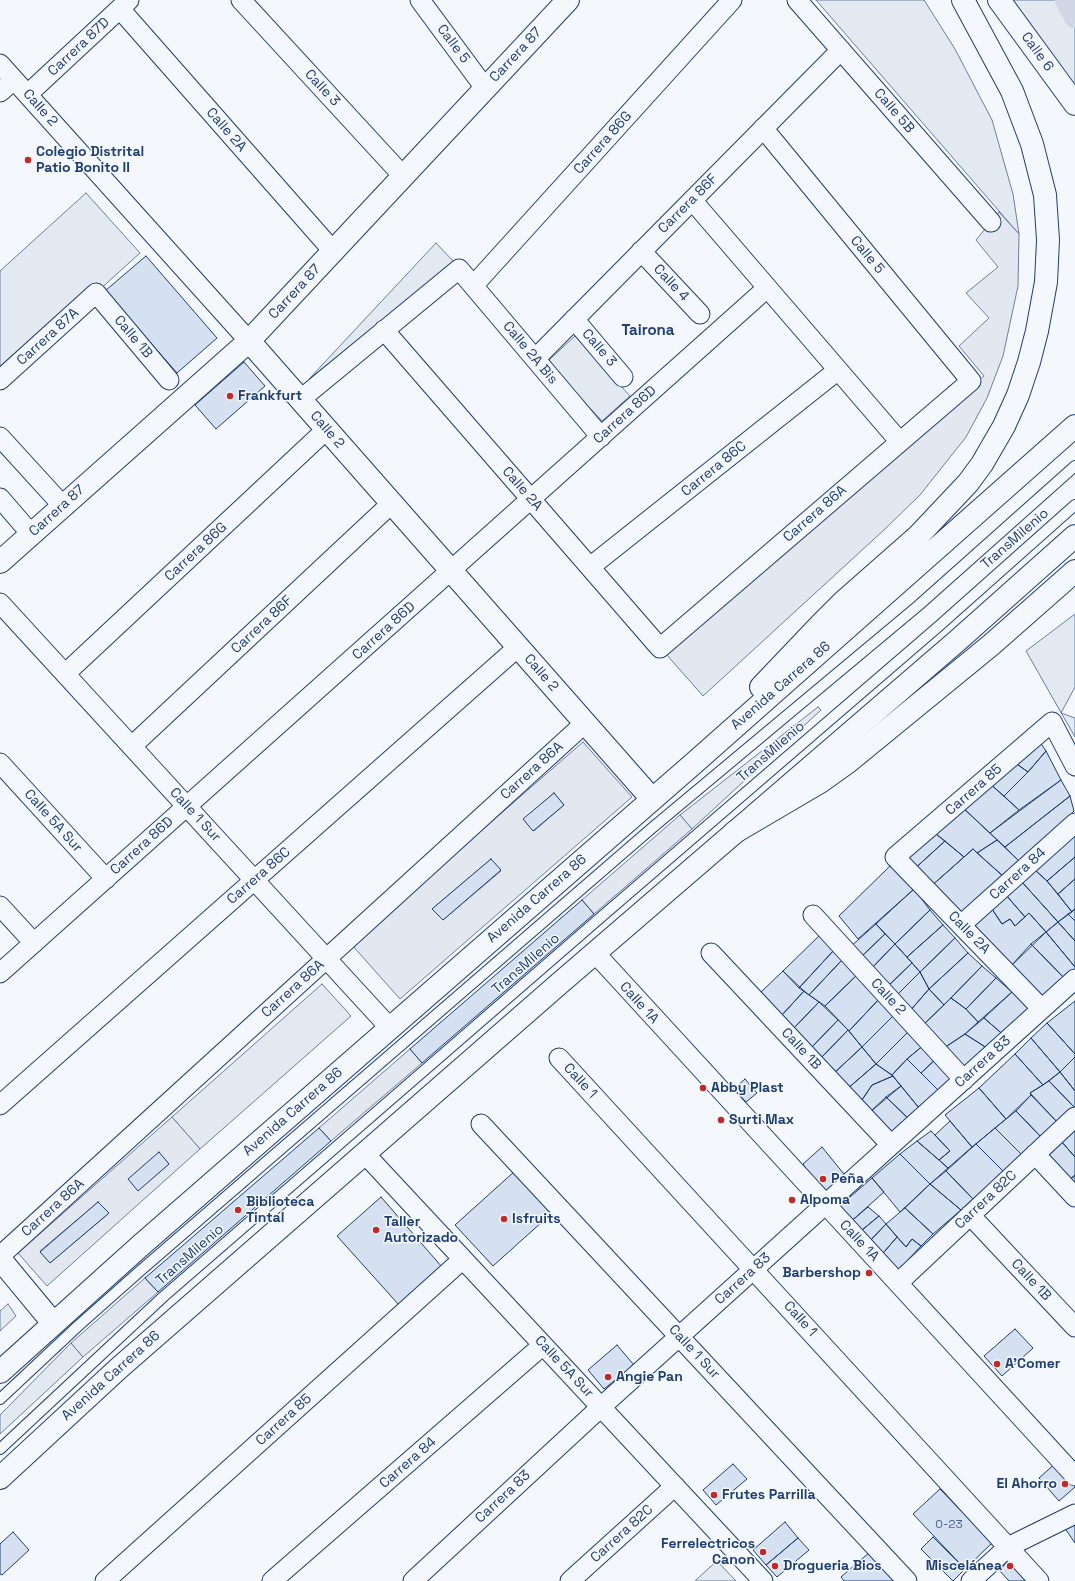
<!DOCTYPE html>
<meta charset="utf-8">
<style>
body{margin:0}
canvas{display:block;background:#f4f7fb}
</style>
<canvas width="1075" height="1581"></canvas>
<script>
const ctx = document.querySelector('canvas').getContext('2d');
ctx.lineJoin = 'round';
function fillPath(path, color) {
  ctx.fillStyle = color;
  ctx.fill(path, 'evenodd');
}
function shape(rows) {
  const path = new Path2D();
  for (const r of rows) {
    path.moveTo(r[0], r[1]);
    for (let i = 2; i < r.length; i += 2) path.lineTo(r[i], r[i + 1]);
  }
  return path;
}
function stroke(path, color, width, dash) {
  ctx.strokeStyle = color;
  ctx.lineWidth = width;
  ctx.lineCap = dash ? 'butt' : 'round';
  ctx.setLineDash(dash || []);
  ctx.stroke(path);
}
function label(font, color, halo, rows, align = 'center') {
  ctx.font = font + ' "Space Grotesk",sans-serif';
  ctx.lineWidth = 3;
  ctx.setLineDash([]);
  ctx.textBaseline = 'middle';
  ctx.strokeStyle = halo;
  ctx.fillStyle = color;
  for (const [text, x, y, turn = 0] of rows) {
    ctx.save();
    ctx.translate(x, y);
    ctx.rotate((+turn || 0) * Math.PI / 180);
    ctx.textAlign = isNaN(turn) ? turn : align;
    if (halo) ctx.strokeText(text, 0, 0);
    ctx.fillText(text, 0, 0);
    ctx.restore();
  }
}
const green = shape([
 [816,0,924,0,955,49,992,120,1013,194,1019,234,816,0],
 [1012,0,1075,0,1075,87,1012,0],
 [86,193,140,253,0,380,0,271,86,193],
 [436,243,455,263,309,379,436,243],
 [575,336,630,396,602,421,547,362,575,336],
 [1075,614,1075,687,1061,713,1075,718,1075,737,1026,651,1075,614],
 [818,707,821,710,692,829,680,815,818,707],
 [322,984,351,1016,200,1149,172,1117,322,984],
 [8,1304,16,1316,0,1331,0,1311,8,1304],
 [71,1343,83,1357,0,1434,0,1415,71,1343],
 [717,1561,736,1581,695,1581,709,1568,717,1561]
]);
const parking = shape([
 [999,212,1019,234,1018,286,1003,356,987,398,966,437,920,495,885,529,703,696,666,654,984,376,959,346,989,318,966,293,998,267,976,240,999,212],
 [583,742,632,797,400,999,351,944,583,742],
 [554,793,564,805,534,831,524,819,554,793],
 [491,859,501,871,443,920,433,908,491,859],
 [680,815,692,829,594,914,582,900,680,815],
 [410,1049,422,1063,331,1141,319,1128,410,1049],
 [172,1117,200,1149,47,1286,18,1253,172,1117],
 [159,1153,169,1164,138,1190,159,1153],
 [98,1202,108,1214,50,1263,40,1251,98,1202],
 [145,1278,158,1292,83,1357,71,1343,145,1278]
]);
const canal = shape([
 [1066,0,1075,17]
]);
const building = shape([
 [146,256,217,338,177,373,105,291,146,256],
 [244,362,265,386,216,429,195,405,244,362],
 [1038,739,1046,751,1028,772,1014,762,1038,739],
 [1046,751,1061,780,1019,810,1004,796,1028,772,1046,751],
 [1014,762,1028,772,1004,796,988,782,1014,762],
 [1061,780,1070,796,1005,847,990,833,1061,780],
 [988,782,1019,810,990,833,960,805,988,782],
 [554,793,564,805,533,831,523,819,554,793],
 [1070,796,1074,811,1020,862,1005,847,1070,796],
 [960,805,997,840,977,853,973,849,964,857,931,830,960,805],
 [931,830,945,841,911,872,898,858,931,830],
 [1075,832,1075,857,1047,881,1035,870,1075,832],
 [997,840,1020,862,1004,877,977,853,997,840],
 [945,841,964,857,928,889,911,872,945,841],
 [973,849,1004,877,988,894,984,891,958,916,928,889,973,849],
 [1075,857,1075,879,1058,894,1047,881,1075,857],
 [491,859,501,870,443,920,432,909,491,859],
 [891,865,914,889,858,939,839,916,891,865],
 [1035,870,1047,881,1072,912,1058,922,1022,882,1035,870],
 [1075,879,1075,909,1072,912,1058,894,1075,879],
 [1022,882,1058,922,1046,932,1029,913,1025,917,1006,895,1022,882],
 [914,889,930,910,895,944,876,924,914,889],
 [1006,895,1025,917,1015,926,1010,919,1002,924,990,906,1006,895],
 [582,900,594,914,422,1063,410,1049,582,900],
 [990,906,1002,924,1010,919,1015,926,1029,913,1046,932,1010,967,965,928,990,906],
 [1075,909,1075,921,1068,914,1075,909],
 [930,910,943,925,907,957,895,944,930,910],
 [1068,914,1075,921,1075,941,1058,922,1068,914],
 [1058,922,1075,941,1075,967,1046,932,1058,922],
 [876,924,885,934,860,958,849,948,876,924],
 [943,925,955,938,920,972,907,957,943,925],
 [1046,932,1075,967,1075,974,1067,981,1031,944,1046,932],
 [821,934,834,950,799,988,783,971,821,934],
 [885,934,895,944,870,970,860,958,885,934],
 [955,938,968,953,929,989,920,972,955,938],
 [895,944,912,963,886,988,870,970,895,944],
 [1031,944,1067,981,1046,1001,1010,967,1031,944],
 [834,950,842,960,809,995,799,988,834,950],
 [968,953,982,966,944,1005,929,989,968,953],
 [842,960,858,974,825,1006,809,995,842,960],
 [912,963,920,972,895,997,886,988,912,963],
 [982,966,996,978,966,1009,951,998,982,966],
 [783,971,804,991,782,1015,761,992,783,971],
 [920,972,929,989,909,1012,895,997,920,972],
 [858,974,881,997,849,1031,825,1006,858,974],
 [996,978,1012,992,978,1022,966,1009,996,978],
 [929,989,944,1005,922,1026,909,1012,929,989],
 [804,991,819,1002,793,1029,782,1015,804,991],
 [1012,992,1032,1012,1007,1038,984,1018,1012,992],
 [881,997,896,1013,862,1047,849,1031,881,997],
 [951,998,966,1009,978,1022,965,1034,944,1048,922,1026,951,998],
 [1075,1001,1075,1054,1047,1023,1075,1001],
 [819,1002,838,1020,811,1048,793,1029,819,1002],
 [896,1013,911,1029,876,1064,862,1047,896,1013],
 [984,1018,1007,1038,990,1050,965,1034,984,1018],
 [838,1020,848,1030,820,1059,811,1048,838,1020],
 [1047,1023,1075,1054,1075,1057,1060,1072,1031,1038,1047,1023],
 [911,1029,925,1044,907,1059,892,1075,876,1064,911,1029],
 [848,1030,862,1047,832,1075,820,1059,848,1030],
 [965,1034,990,1050,967,1072,944,1048,965,1034],
 [1031,1038,1060,1072,1043,1085,1015,1054,1031,1038],
 [925,1044,939,1056,921,1073,907,1059,925,1044],
 [862,1047,876,1064,846,1090,832,1075,862,1047],
 [1015,1054,1043,1085,1030,1093,1031,1095,1006,1119,979,1088,1015,1054],
 [939,1056,959,1082,944,1096,921,1073,939,1056],
 [1075,1057,1075,1091,1060,1072,1075,1057],
 [907,1059,944,1096,924,1114,892,1075,907,1059],
 [876,1064,893,1076,872,1085,858,1106,846,1090,876,1064],
 [1060,1072,1075,1091,1075,1108,1049,1081,1060,1072],
 [893,1076,901,1086,869,1113,858,1106,872,1085,893,1076],
 [745,1079,757,1093,746,1102,734,1089,745,1079],
 [1049,1081,1075,1108,1058,1123,1030,1093,1049,1081],
 [901,1086,924,1114,913,1123,886,1097,901,1086],
 [979,1088,1006,1119,972,1147,945,1115,979,1088],
 [1031,1095,1058,1123,1042,1138,1016,1111,1031,1095],
 [886,1097,913,1123,895,1140,869,1113,886,1097],
 [1016,1111,1042,1138,1023,1156,995,1128,1016,1111],
 [950,1121,972,1147,948,1168,939,1160,950,1151,935,1135,950,1121],
 [319,1128,331,1141,158,1292,145,1278,319,1128],
 [995,1128,1023,1156,1004,1172,976,1144,995,1128],
 [1075,1129,1075,1157,1061,1141,1075,1129],
 [931,1131,950,1151,939,1160,917,1141,931,1131],
 [917,1141,948,1168,930,1184,900,1154,917,1141],
 [1061,1141,1075,1157,1075,1175,1067,1181,1041,1156,1061,1141],
 [976,1144,1004,1172,973,1199,946,1171,976,1144],
 [822,1147,848,1179,828,1196,818,1187,803,1164,822,1147],
 [159,1152,169,1164,138,1191,128,1179,159,1152],
 [900,1154,930,1184,900,1212,872,1178,900,1154],
 [515,1171,552,1213,493,1266,455,1225,515,1171],
 [946,1171,973,1199,961,1210,930,1184,946,1171],
 [1075,1176,1075,1190,1067,1181,1075,1176],
 [872,1178,884,1192,848,1224,835,1210,872,1178],
 [930,1184,961,1210,933,1234,905,1208,930,1184],
 [381,1197,442,1267,399,1305,337,1236,381,1197],
 [98,1202,109,1213,50,1263,40,1252,98,1202],
 [868,1207,879,1216,856,1235,848,1224,868,1207],
 [905,1208,933,1234,921,1246,912,1239,906,1247,886,1224,905,1208],
 [879,1216,886,1224,867,1244,856,1235,879,1216],
 [886,1224,897,1237,878,1259,867,1244,886,1224],
 [897,1237,906,1247,912,1239,921,1246,892,1277,878,1259,897,1237],
 [1015,1329,1033,1348,1002,1376,984,1356,1015,1329],
 [617,1345,634,1365,604,1389,588,1370,617,1345],
 [1057,1462,1075,1482,1075,1487,1059,1501,1039,1478,1057,1462],
 [733,1464,747,1479,716,1505,703,1490,733,1464],
 [940,1489,992,1543,965,1569,913,1514,940,1489],
 [1075,1521,1075,1543,1064,1527,1075,1521],
 [785,1522,798,1538,766,1565,753,1550,785,1522],
 [13,1532,29,1550,2,1575,0,1574,0,1544,13,1532],
 [933,1537,965,1569,953,1581,921,1549,933,1537],
 [798,1538,809,1550,777,1577,766,1565,798,1538],
 [870,1552,895,1581,844,1581,841,1577,870,1552],
 [1013,1557,1033,1581,1009,1581,999,1570,1013,1557]
]);
const lane = shape([
 [0,1399,78,1326,140,1271,652,828,919,605,1075,466],
 [0,1449,163,1297,600,918,939,626,1075,505]
]);
const street = shape([
 [241,0,403,176],
 [420,0,485,88],
 [797,0,991,222],
 [120,9,333,251],
 [0,64,249,341],
 [0,92,14,80],
 [28,94,129,0],
 [692,200,900,442],
 [641,251,700,314],
 [473,286,732,0],
 [574,319,623,377],
 [384,330,660,648,971,381,763,128],
 [535,359,841,50],
 [0,380,96,293,169,380],
 [301,399,459,269,601,437],
 [0,437,63,506],
 [0,498,31,534],
 [590,567,838,370],
 [0,603,390,1028],
 [65,674,327,429],
 [132,746,392,503],
 [0,763,106,879],
 [0,906,34,943],
 [813,915,964,1080],
 [961,925,1075,823],
 [595,953,1075,1476],
 [711,953,891,1145],
 [0,973,767,288],
 [1042,1009,895,857,1052,722,1075,766],
 [559,1058,1039,1581],
 [0,1105,518,647],
 [481,1124,907,1581],
 [365,1154,763,1581],
 [1035,1154,1075,1197],
 [970,1215,1075,1327],
 [0,1256,585,723],
 [898,1283,1075,1117],
 [105,1581,463,1259],
 [272,1581,543,1345],
 [413,1581,601,1407,1075,979],
 [570,1581,675,1486],
 [971,1581,1008,1547,1075,1514]
]);
const secondary = shape([
 [999,0,1075,104],
 [249,341,652,799],
 [0,562,249,341,568,0],
 [0,1259,53,1323]
]);
const primary = shape([
 [761,687,820,625,843,602,918,536,968,483,982,464,1004,426,1018,395,1029,362,1037,331,1046,282,1048,240,1045,195,1032,144,1012,91,963,0],
 [0,1372,140,1246,693,764,1075,426],
 [0,1478,119,1368,560,983,957,641,1075,536]
]);
const highway = shape([
 [735,832,820,782,848,762,991,645,1075,571]
]);
const markers = [
 [28,160,4,"#c62828"],
 [230,396,4,"#c62828"],
 [703,1088,4,"#c62828"],
 [721,1120,4,"#c62828"],
 [823,1179,4,"#c62828"],
 [792,1200,4,"#c62828"],
 [238,1210,4,"#c62828"],
 [504,1219,4,"#c62828"],
 [376,1230,4,"#c62828"],
 [869,1273,4,"#c62828"],
 [997,1364,4,"#c62828"],
 [608,1377,4,"#c62828"],
 [1065,1484,4,"#c62828"],
 [714,1495,4,"#c62828"],
 [763,1552,4,"#c62828"],
 [775,1566,4,"#c62828"],
 [1010,1566,4,"#c62828"]
];
const numberNames = [
 ["0-23",949,1525]
];
const streetNames = [
 ["Calle 5",453,44,53],
 ["Carrera 87D",79,47,-43],
 ["Calle 6",1037,52,54],
 ["Carrera 87",516,55,-47],
 ["Calle 3",322,88,47],
 ["Calle 2",40,108,48],
 ["Calle 5B",894,111,49],
 ["Calle 2A",226,130,49],
 ["Carrera 86G",603,143,-48],
 ["Carrera 86F",688,204,-45],
 ["Calle 5",867,255,50],
 ["Calle 4",671,283,47],
 ["Carrera 87",295,292,-47],
 ["Carrera 87A",48,337,-42],
 ["Calle 1B",133,337,50],
 ["Calle 3",599,348,49],
 ["Calle 2A Bis",530,353,50],
 ["Carrera 86D",625,415,-42],
 ["Calle 2",327,430,49],
 ["Carrera 86C",714,469,-39],
 ["Calle 2A",522,489,49],
 ["Carrera 87",57,511,-42],
 ["Carrera 86A",815,514,-41],
 ["TransMilenio",1015,539,-41],
 ["Carrera 86G",196,552,-43],
 ["Carrera 86F",262,625,-43],
 ["Carrera 86D",384,631,-42],
 ["Calle 2",541,673,49],
 ["Avenida Carrera 86",781,686,-41],
 ["TransMilenio",771,752,-41],
 ["Carrera 86A",532,771,-42],
 ["Carrera 85",974,790,-41],
 ["Calle 1 Sur",195,815,47],
 ["Calle 5A Sur",53,821,48],
 ["Carrera 86D",142,846,-42],
 ["Carrera 84",1018,874,-42],
 ["Carrera 86C",259,876,-41],
 ["Avenida Carrera 86",537,899,-41],
 ["Calle 2A",969,933,46],
 ["TransMilenio",526,964,-41],
 ["Carrera 86A",293,989,-42],
 ["Calle 2",888,997,47],
 ["Calle 1A",639,1003,48],
 ["Calle 1B",801,1049,47],
 ["Carrera 83",983,1062,-42],
 ["Calle 1",580,1081,47],
 ["Avenida Carrera 86",293,1112,-41],
 ["Carrera 82C",986,1200,-43],
 ["Carrera 86A",53,1208,-42],
 ["Calle 1A",859,1241,47],
 ["TransMilenio",190,1255,-41],
 ["Carrera 83",743,1279,-42],
 ["Calle 1B",1031,1280,47],
 ["Calle 1",800,1319,48],
 ["Calle 1 Sur",694,1352,47],
 ["Calle 5A Sur",564,1367,47],
 ["Avenida Carrera 86",111,1376,-42],
 ["Carrera 85",284,1420,-42],
 ["Carrera 84",408,1463,-41],
 ["Carrera 83",503,1497,-43],
 ["Carrera 82C",622,1534,-42]
];
const poiNames = [
 ["Colegio Distrital",36,152],
 ["Patio Bonito II",36,168],
 ["Frankfurt",238,396],
 ["Abby Plast",711,1088],
 ["Surti Max",729,1120],
 ["Peña",831,1179],
 ["Alpoma",800,1200],
 ["Biblioteca",246,1202],
 ["Tintal",246,1218],
 ["Isfruits",512,1219],
 ["Taller",384,1222],
 ["Autorizado",384,1238],
 ["Barbershop",861,1273,"right"],
 ["A'Comer",1005,1364],
 ["Angie Pan",616,1377],
 ["El Ahorro",1057,1484,"right"],
 ["Frutes Parrilla",722,1495],
 ["Ferrelectricos",755,1544,"right"],
 ["Canon",755,1560,"right"],
 ["Drogueria Bios",783,1566],
 ["Miscelánea",1002,1566,"right"]
];
const neighbourhoodNames = [
 ["Tairona",648,331]
];
fillPath(green, '#e3e9f0');
stroke(green, '#687fa3', 1);
fillPath(parking, '#e3e8f0');
stroke(parking, '#687fa3', 1);
stroke(canal, '#cfd7e4', 22);
fillPath(building, '#d5e0f0');
stroke(building, '#1d3f73', 1);
stroke(lane, '#1d3f73', 12);
stroke(street, '#1d3f73', 21);
stroke(secondary, '#1d3f73', 24);
stroke(primary, '#1d3f73', 24);
stroke(highway, '#1d3f73', 24);
stroke(lane, '#f4f7fb', 10);
stroke(street, '#f4f7fb', 19);
stroke(secondary, '#f4f7fb', 22);
stroke(primary, '#f4f7fb', 22);
stroke(highway, '#f4f7fb', 22);
for (const [x, y, r, color] of markers) {
  const dot = new Path2D();
  dot.arc(x, y, r, 0, 2 * Math.PI);
  ctx.fillStyle = color;
  ctx.fill(dot);
  stroke(dot, '#f4f7fb', 1.5);
}
label('12px', '#4b6792', null, numberNames);
label('14px', '#1d3f73', '#f4f7fb', streetNames);
label('bold 14px', '#1d3f73', '#f4f7fb', poiNames, 'left');
label('bold 15px', '#1d3f73', '#f4f7fb', neighbourhoodNames);
</script>
